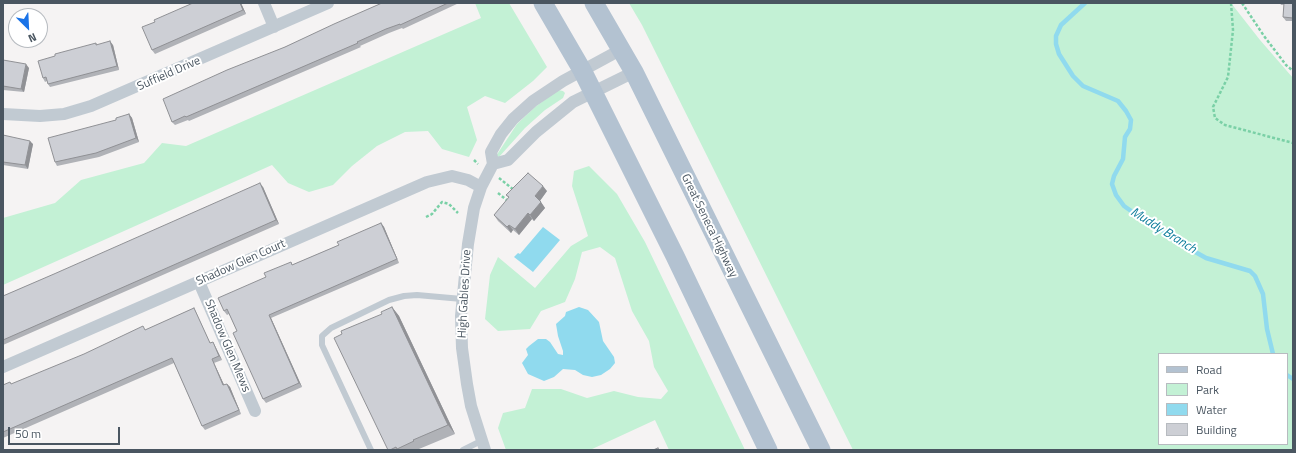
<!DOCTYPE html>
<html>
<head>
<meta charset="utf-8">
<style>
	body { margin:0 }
	#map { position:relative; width:1296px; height:453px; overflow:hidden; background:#f5f3f3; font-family:"Titillium Web",sans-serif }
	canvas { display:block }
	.frame { position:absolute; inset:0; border:4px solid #4a5661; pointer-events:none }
	.legend { position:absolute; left:1158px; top:353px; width:130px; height:92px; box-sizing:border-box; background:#fff; border:1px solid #b7bbc0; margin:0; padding:5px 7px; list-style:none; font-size:12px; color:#4a5661 }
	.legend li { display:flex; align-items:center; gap:8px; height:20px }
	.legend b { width:20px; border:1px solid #b7bbc0 }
	.north { position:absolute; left:8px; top:8px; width:40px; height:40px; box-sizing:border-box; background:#fff; border:1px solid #b7bbc0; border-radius:50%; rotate:156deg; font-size:11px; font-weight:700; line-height:16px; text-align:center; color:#4a5661 }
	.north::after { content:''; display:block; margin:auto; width:14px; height:18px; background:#1a73e8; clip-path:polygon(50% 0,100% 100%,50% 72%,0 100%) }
	.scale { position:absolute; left:8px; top:427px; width:112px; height:18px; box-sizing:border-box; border:2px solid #4a5661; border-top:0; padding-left:5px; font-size:12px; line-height:14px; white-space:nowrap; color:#4a5661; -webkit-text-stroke:3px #fff; paint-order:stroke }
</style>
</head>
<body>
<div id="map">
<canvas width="1296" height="453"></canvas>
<div class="frame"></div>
<ul class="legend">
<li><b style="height:5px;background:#b3c2d1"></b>Road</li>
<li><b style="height:11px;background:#c3f1d5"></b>Park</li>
<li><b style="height:11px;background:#90daee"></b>Water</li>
<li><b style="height:11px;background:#cdcfd5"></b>Building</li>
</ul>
<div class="north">N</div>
<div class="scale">50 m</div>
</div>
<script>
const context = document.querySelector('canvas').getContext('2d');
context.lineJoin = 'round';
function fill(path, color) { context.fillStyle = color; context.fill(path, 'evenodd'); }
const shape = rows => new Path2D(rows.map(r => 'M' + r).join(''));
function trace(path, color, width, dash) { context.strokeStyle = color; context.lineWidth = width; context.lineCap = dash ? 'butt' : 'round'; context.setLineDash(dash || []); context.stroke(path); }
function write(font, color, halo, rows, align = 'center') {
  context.font = font + ' "Titillium Web",sans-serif'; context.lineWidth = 4; context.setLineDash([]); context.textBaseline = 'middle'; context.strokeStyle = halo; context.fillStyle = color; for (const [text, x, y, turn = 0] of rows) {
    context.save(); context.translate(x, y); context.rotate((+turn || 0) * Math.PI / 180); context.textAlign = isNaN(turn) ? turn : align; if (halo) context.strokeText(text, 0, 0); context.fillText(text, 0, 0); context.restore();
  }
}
fill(shape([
	[475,3,509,3,547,67,533,81,505,103,485,96,467,107,477,140,469,157,442,149,428,131,405,132,377,146,352,166,333,185,309,192,288,183,272,165,3,285,3,218,55,203,81,180,144,163,162,143,186,146,481,18],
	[629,3,1231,3,1260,40,1293,78,1293,450,853,450,642,25],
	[1159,354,1287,354,1287,444,1159,444],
	[558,90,563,91,565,93,563,98,545,110,525,128,499,157,496,156,517,124,535,107],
	[589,166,617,194,645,242,745,450,669,450,655,420,590,450,506,450,498,428,503,413,525,408,532,389,561,389,587,398,614,391,638,397,661,399,668,391,654,367,649,341,632,311,615,258,600,247,582,252,575,279,565,302,541,311,530,329,498,331,485,319,490,275,498,257,535,288,571,246,588,236,572,186,574,171]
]), '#c3f1d5');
fill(shape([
	[543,227,560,240,533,272,514,257,518,253,520,254],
	[579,307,588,310,599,322,603,341,614,357,615,363,610,369,601,375,592,377,583,375,575,370,563,369,554,377,544,381,528,374,522,363,528,355,526,349,529,346,538,339,546,339,550,342,558,354,563,355,563,351,558,336,556,324,565,316,566,312]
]), '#90daee');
trace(shape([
	[1085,3,1061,25,1056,36,1056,44,1059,54,1073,76,1083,86,1118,101,1126,111,1131,120,1130,129,1125,137,1123,159,1114,176,1112,184,1116,195,1124,206,1134,213,1148,218,1174,240,1206,258,1250,271,1255,276,1263,294,1267,329,1273,354],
	[1287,375,1293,379]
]), '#90daee', 4.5);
trace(shape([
	[1231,3,1233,30,1228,77,1213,107,1215,118,1225,125,1293,143],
	[1242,3,1264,36,1286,65,1293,71],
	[474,160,478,164],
	[499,178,514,190],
	[498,193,509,202],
	[426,217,432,214,442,202,449,204,458,213]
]), '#7ad0a6', 2.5, [3, 2]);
trace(shape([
	[371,450,322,345,322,336,331,328,389,300,404,296,417,295,462,299],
	[463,450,481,441]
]), '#c1cad2', 6);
trace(shape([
	[264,3,274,27],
	[622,49,563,81,533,101,513,119,501,134,491,152,493,164,508,160,536,132,573,102,634,72],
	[3,114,40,116,64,114,91,106,328,3],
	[199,282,255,411],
	[3,367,427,182,452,176,468,180,481,187],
	[485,450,471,406,467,384,462,348,461,316,468,244,474,208,481,187,493,164]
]), '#c1cad2', 12);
trace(shape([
	[543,3,582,70,675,256,768,450],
	[594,3,634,72,821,450]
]), '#b3c2d1', 19);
fill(shape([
	[193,3,241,3,246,14,155,54,152,50,155,22],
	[382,3,459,3,403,29,402,28,389,33,360,46,361,47,189,121,188,120,175,125,172,122,285,47],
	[1280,3,1293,3,1293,21,1286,21,1283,17,1284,5,1281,5],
	[96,43,97,45,113,45,119,70,50,87,48,84,47,81,45,82,43,78],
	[3,60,29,68,24,92,3,90],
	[129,114,132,118,139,142,99,157,57,166,55,162,116,120],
	[3,135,33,144,28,169,3,165],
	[263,187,279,224,3,345,3,296],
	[547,191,540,201,545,208,534,221,532,219,519,235,513,230,511,233,498,221,494,215,509,198,506,195],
	[381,223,384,227,399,263,271,318,302,387,266,403,263,399,237,331,229,314,227,315,224,311,266,277,291,262,292,265,339,245],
	[392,307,399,316,455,434,419,449,420,450,388,450],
	[194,308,196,312,210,343,213,342,222,360,214,363,224,385,227,384,230,387,241,414,205,430,202,426,174,363,3,438,3,385,12,384,146,330]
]), '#b0b2b7');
fill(shape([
	[240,3,241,3,246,14,243,10],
	[110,41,113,45,119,70,117,66],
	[26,64,29,68,24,92,21,89],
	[129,114,132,118,139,142,136,138],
	[30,141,33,144,28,169,25,165],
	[260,183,263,187,279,224,276,220],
	[543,186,547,191,539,202,535,196],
	[541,202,545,208,534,221,530,215],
	[528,213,532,219,519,235,515,229],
	[381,223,384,227,399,263,397,259],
	[509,225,513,230,511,233,507,227],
	[392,307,399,316,455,434,448,425],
	[269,315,271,318,302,387,299,383],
	[213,342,222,360,219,356],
	[212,359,214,363,226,389,223,385],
	[227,384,230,387,241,414,239,410]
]), '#909195');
const building = shape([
	[193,3,240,3,243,10,152,50,142,27,155,22,154,20,193,3],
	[382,3,448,3,400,25,400,24,386,29,357,42,358,43,186,117,185,116,172,122,163,99,227,70,285,47,334,24,382,3],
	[1284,3,1293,3,1293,18,1283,17,1284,3],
	[110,41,117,66,48,84,46,77,43,78,38,61,55,56,55,54,96,43,96,45,110,41],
	[3,60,26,64,21,89,3,86,3,60],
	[129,114,136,138,96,153,55,162,48,138,116,120,116,118,129,114],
	[3,135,30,141,25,165,3,162,3,135],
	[528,173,543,186,535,196,541,202,530,215,528,213,515,229,509,225,507,227,494,215,509,197,506,195,528,173],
	[260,183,276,220,3,340,3,296,54,274,260,183],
	[381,223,397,259,269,315,299,383,263,399,233,333,237,331,227,309,224,311,218,298,266,277,264,273,291,262,292,265,339,245,337,242,381,223],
	[392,307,448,425,413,440,414,441,397,449,396,447,390,450,388,450,334,338,342,334,341,331,382,314,381,312,392,307],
	[194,308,210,343,213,342,219,356,212,359,223,385,227,384,239,410,202,426,172,358,3,432,3,385,10,382,11,384,84,354,143,326,145,330,194,308],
	[658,448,659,450,653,450,658,448]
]);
fill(building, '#cdcfd5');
trace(building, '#909195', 1);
write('12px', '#4a5661', '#fff', [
	["Suffield Drive",169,74,-24],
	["Great Seneca Highway",709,226,64],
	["Shadow Glen Court",241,263,-24],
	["High Gables Drive",465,294,-87],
	["Shadow Glen Mews",227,346,67]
]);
write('italic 13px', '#0c7c9b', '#fff', [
	["Muddy Branch",1163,231,32]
]);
</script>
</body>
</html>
